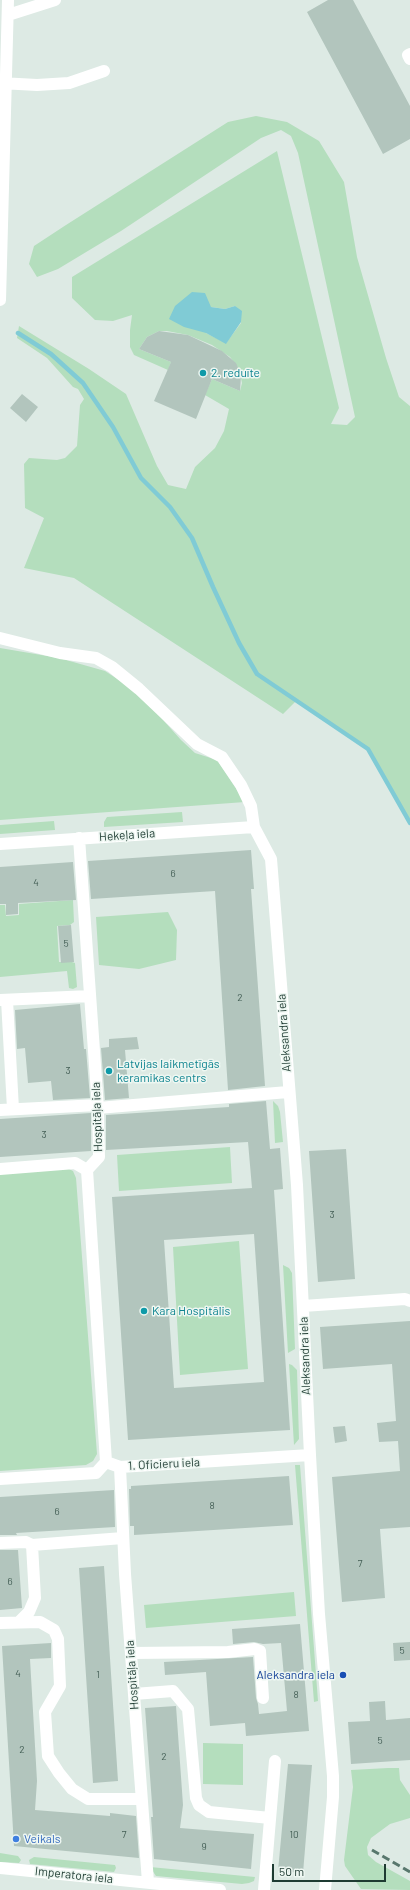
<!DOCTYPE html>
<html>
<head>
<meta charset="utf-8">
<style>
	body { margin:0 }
	#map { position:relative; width:410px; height:1890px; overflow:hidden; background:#ddeae4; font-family:Barlow,sans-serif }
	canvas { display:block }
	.scale { position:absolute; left:272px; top:1864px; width:114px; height:18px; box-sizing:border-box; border:2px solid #1e3b32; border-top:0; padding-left:5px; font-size:12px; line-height:14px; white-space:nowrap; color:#1e3b32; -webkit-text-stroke:3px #eef7f2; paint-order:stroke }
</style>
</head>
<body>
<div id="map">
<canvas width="410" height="1890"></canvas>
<div class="scale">50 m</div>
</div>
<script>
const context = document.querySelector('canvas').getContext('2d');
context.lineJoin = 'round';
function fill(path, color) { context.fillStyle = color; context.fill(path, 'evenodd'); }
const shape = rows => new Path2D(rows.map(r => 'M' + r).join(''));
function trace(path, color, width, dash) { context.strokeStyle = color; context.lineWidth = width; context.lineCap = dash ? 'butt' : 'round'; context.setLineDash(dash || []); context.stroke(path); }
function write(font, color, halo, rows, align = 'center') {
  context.font = font + ' Barlow,sans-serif'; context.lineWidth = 3; context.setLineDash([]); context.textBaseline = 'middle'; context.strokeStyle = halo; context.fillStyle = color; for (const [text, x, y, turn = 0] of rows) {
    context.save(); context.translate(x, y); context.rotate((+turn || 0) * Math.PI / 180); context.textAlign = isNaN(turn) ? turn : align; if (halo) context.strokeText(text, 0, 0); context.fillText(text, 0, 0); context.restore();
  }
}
fill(shape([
	[256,116,287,122,319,141,344,182,357,257,386,358,399,397,410,406,410,823,368,749,296,701,283,714,74,578,24,568,44,518,25,508,24,464,29,458,57,460,65,458,77,446,80,405,84,399,78,389,73,387,47,358,17,338,19,326,89,369,126,394,157,466,168,485,186,489,195,467,215,448,224,431,229,409,205,395,212,379,240,391,242,383,239,369,230,357,212,345,188,335,167,331,159,331,147,337,139,349,171,362,168,370,134,355,130,347,130,330,132,315,113,321,95,320,72,298,72,277,277,151,339,408,331,424,347,425,355,417,298,153,291,136,281,130,261,138,121,231,58,269,37,277,29,264,34,246,66,225,228,122],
	[235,306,241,323,226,343,206,333,211,307,225,309],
	[0,648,59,658,105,671,139,693,181,740,195,753,217,760,245,802,0,820],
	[182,812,183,822,104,827,104,822,107,817],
	[54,821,55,830,0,834,0,825],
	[73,900,74,922,70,925,57,926,59,962,72,962,75,963,77,987,73,989,69,988,67,971,0,977,0,905,5,905,6,916,19,915,19,904],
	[168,912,177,930,176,960,139,969,99,965,96,917],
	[273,1101,278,1106,280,1112,283,1142,275,1143],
	[230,1147,232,1183,119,1191,117,1155],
	[67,1168,73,1171,76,1178,97,1454,93,1461,86,1465,0,1471,0,1174],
	[239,1241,248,1369,180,1375,173,1247],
	[283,1265,289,1268,292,1273,295,1349,288,1353],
	[289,1364,292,1365,297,1370,299,1439,294,1445],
	[295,1465,300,1465,318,1701,314,1702],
	[294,1592,296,1616,146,1628,144,1605],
	[203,1743,243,1744,243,1785,203,1784],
	[388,1768,399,1768,400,1780,410,1795,410,1818,390,1824,371,1838,367,1847,368,1855,376,1862,410,1881,410,1890,361,1889,345,1866,344,1860,353,1787,351,1770],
	[0,1853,18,1856,21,1860,19,1863,0,1862],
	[34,1857,115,1865,116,1868,114,1872,30,1864,29,1860],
	[150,1867,255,1877,254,1881,249,1883,242,1884,156,1876]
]), '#b4debd');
fill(shape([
	[192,292,205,293,211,307,225,309,235,306,242,311,241,322,226,344,206,333,184,327,169,319,175,306]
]), '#80cbd5');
trace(shape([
	[18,333,51,354,83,383,113,427,141,478,170,507,192,538,213,587,239,643,257,674,368,749,410,823]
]), '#80cbd5', 4.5);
fill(shape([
	[328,0,353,0,410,106,410,139,383,154,307,12],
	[159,331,188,335,222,351,236,363,239,370,241,376,240,391,212,379,196,419,154,401,171,362,139,349,147,337],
	[22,394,38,407,26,422,10,408],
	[251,850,254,889,251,889,265,1086,228,1090,215,891,91,899,88,861],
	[73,862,76,900,18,903,18,914,6,915,6,904,0,904,0,867],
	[71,925,74,962,61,963,58,926],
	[80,1004,84,1049,86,1049,90,1098,53,1100,51,1081,28,1083,25,1048,17,1049,15,1010],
	[137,1037,139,1049,125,1050,129,1098,105,1100,101,1048,109,1047,109,1039],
	[266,1101,270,1149,280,1148,283,1189,274,1190,290,1430,128,1440,112,1197,252,1188,248,1142,106,1150,106,1115,229,1107,229,1104],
	[254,1234,264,1382,174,1388,164,1240],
	[91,1113,91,1151,0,1157,0,1119],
	[346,1149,355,1279,318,1282,309,1151],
	[410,1321,410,1527,380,1529,385,1598,342,1602,332,1477,400,1471,398,1441,379,1442,377,1423,396,1421,392,1364,323,1369,320,1327],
	[345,1426,347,1441,335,1443,333,1427],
	[289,1476,293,1525,134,1535,134,1526,130,1526,129,1489,131,1489,131,1486],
	[114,1490,115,1527,16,1533,17,1535,0,1535,0,1497],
	[0,1550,18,1550,22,1608,0,1610],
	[104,1566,118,1781,93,1783,79,1568],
	[300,1624,309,1731,246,1736,245,1723,210,1726,206,1672,165,1675,164,1662,253,1657,256,1698,258,1704,259,1714,287,1711,281,1643,263,1644,254,1642,233,1644,232,1629],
	[410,1642,410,1660,394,1661,393,1643],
	[51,1643,51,1658,30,1659,37,1781,35,1810,110,1816,110,1813,136,1816,139,1858,14,1846,2,1646],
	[385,1701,386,1720,410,1718,410,1760,351,1764,348,1722,370,1721,369,1702],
	[176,1706,183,1805,180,1828,254,1834,251,1869,154,1859,151,1817,153,1817,145,1708],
	[288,1764,312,1765,303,1873,278,1871]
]), '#b2c5bd');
trace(shape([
	[8,15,55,0],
	[410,54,408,55,410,59],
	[0,83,37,85,69,83,104,71],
	[0,300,8,0],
	[0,638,60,653,96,658,112,667,139,689,197,744,222,757,241,785,251,806,254,827,271,859,297,1185,310,1455,319,1614,333,1776,333,1797,325,1890],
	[79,838,98,1108,99,1157,87,1170,106,1462],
	[0,844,254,827],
	[0,1000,90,996],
	[7,1000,13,1109],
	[98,1108,288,1092],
	[0,1110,98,1105],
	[0,1169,75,1163,87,1170],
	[303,1306,405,1299,410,1301],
	[120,1467,125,1574,148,1882],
	[0,1479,96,1473,106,1462,120,1467,310,1455],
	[0,1543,26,1542,32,1545],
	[19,1622,29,1612,35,1598,32,1545,123,1538],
	[0,1623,40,1622,54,1630,58,1639,60,1686,45,1712,48,1756,59,1773,72,1789,88,1799,141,1799],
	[131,1653,228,1652,255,1649,260,1651,263,1698],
	[134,1694,173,1691,188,1709,196,1798,199,1805,209,1812,270,1818],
	[0,1868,220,1890],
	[264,1890,275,1761]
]), '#fff', 12);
trace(shape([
	[372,1850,410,1872]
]), '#58776d', 3, [8, 4]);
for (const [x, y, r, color] of [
	[203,373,4,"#0f9aa8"],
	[109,1071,4,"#0f9aa8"],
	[144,1311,4,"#0f9aa8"],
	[343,1675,4,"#1a4fb4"],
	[16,1839,4,"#3f7fe0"]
]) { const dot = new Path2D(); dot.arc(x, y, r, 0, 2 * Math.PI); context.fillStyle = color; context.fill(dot); trace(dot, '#eef7f2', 1.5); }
write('10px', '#435e55', null, [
	["6",173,874],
	["4",36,883],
	["5",66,944],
	["2",240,998],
	["3",68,1071],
	["3",44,1135],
	["3",332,1215],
	["8",212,1506],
	["6",57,1512],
	["7",360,1564],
	["6",10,1582],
	["5",402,1651],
	["4",18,1674],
	["1",98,1675],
	["8",296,1695],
	["5",380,1741],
	["2",22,1750],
	["2",164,1757],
	["7",124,1835],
	["10",294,1835],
	["9",204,1847]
]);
write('12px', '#0d838f', '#eef7f2', [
	["2. reduīte",211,373],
	["Latvijas laikmetīgās",117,1064],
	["keramikas centrs",117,1078],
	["Kara Hospitālis",152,1311]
], 'left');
write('12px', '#1e3b32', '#eef7f2', [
	["Hekeļa iela",127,835,-4],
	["Aleksandra iela",284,1033,-94],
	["Hospitāļa iela",97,1117,-92],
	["Aleksandra iela",305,1356,-92],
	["1. Oficieru iela",164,1464,-3],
	["Hospitāļa iela",132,1675,-94],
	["Imperatora iela",74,1875,6]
]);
write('12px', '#164399', '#eef7f2', [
	["Aleksandra iela",335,1675]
], 'right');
write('12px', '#366cbe', '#eef7f2', [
	["Veikals",24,1839]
], 'left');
</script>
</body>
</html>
